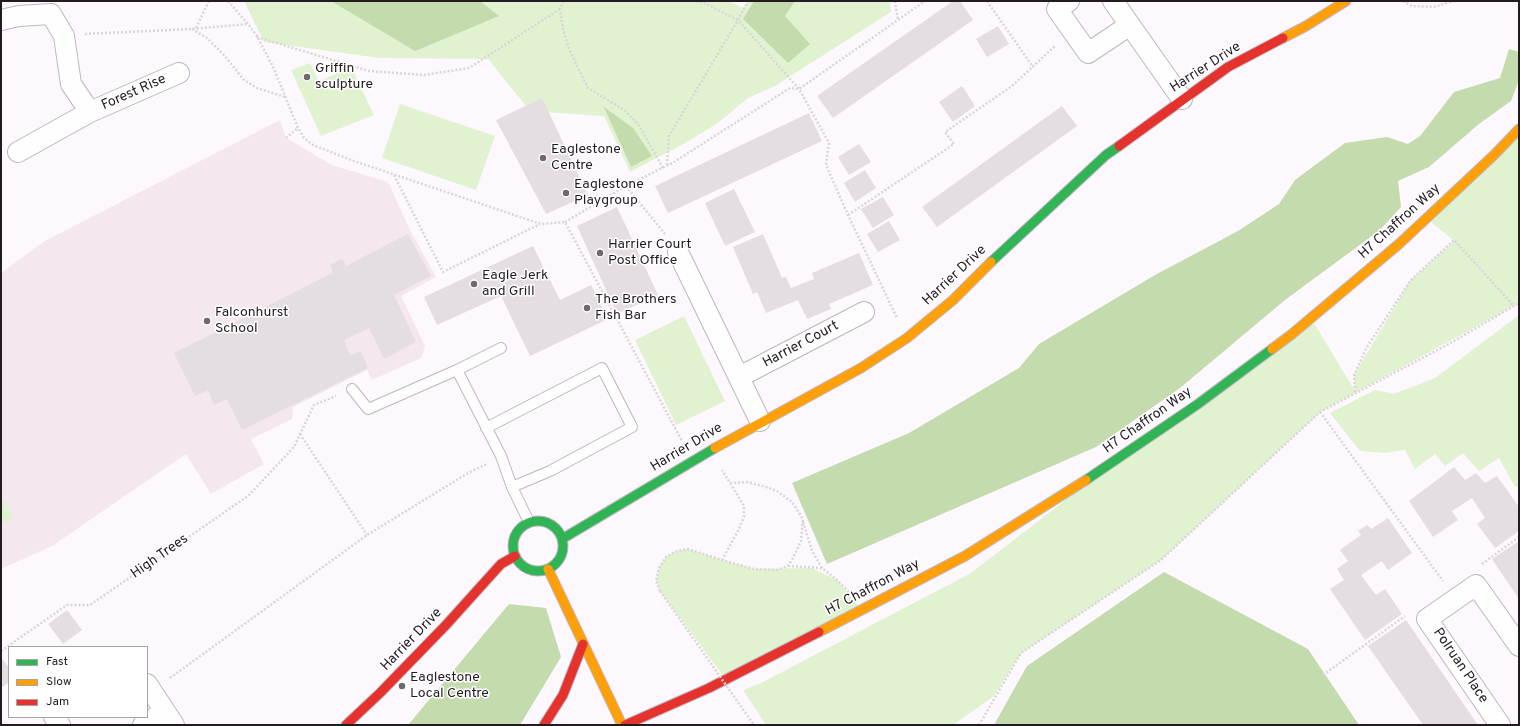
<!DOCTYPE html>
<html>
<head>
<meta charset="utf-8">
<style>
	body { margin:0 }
	#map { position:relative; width:1520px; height:726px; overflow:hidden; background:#fdf8fd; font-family:Overpass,sans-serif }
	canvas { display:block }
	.frame { position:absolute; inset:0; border:2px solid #221b22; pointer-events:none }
	.legend { position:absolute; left:8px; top:646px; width:140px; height:72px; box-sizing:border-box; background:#fff; border:1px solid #a7a4a7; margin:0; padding:5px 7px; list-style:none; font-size:12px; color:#221b22 }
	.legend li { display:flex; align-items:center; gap:8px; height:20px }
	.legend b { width:20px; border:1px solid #a7a4a7 }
</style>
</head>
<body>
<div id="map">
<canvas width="1520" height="726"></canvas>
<div class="frame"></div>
<ul class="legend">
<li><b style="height:5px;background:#30b455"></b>Fast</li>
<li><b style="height:5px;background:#ff9f0a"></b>Slow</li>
<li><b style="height:5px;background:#e5322d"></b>Jam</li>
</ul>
</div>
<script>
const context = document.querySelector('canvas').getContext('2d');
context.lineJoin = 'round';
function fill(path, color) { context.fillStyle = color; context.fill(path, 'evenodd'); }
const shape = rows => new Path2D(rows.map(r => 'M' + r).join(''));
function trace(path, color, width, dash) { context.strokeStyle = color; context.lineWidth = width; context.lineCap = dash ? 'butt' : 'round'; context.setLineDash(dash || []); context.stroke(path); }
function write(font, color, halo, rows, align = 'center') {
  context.font = font + ' Overpass,sans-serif'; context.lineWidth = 3; context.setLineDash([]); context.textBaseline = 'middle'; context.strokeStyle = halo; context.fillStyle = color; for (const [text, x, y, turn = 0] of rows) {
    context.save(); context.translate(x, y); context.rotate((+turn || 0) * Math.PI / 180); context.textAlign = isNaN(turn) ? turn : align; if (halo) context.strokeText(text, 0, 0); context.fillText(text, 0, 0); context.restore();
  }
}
fill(shape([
	[280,120,286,138,332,165,388,182,410,230,436,277,401,296,425,346,421,358,372,380,367,370,293,407,292,419,251,439,264,464,211,494,186,454,52,546,1,569,1,273,43,242]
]), '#f4e7ee');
fill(shape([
	[244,1,728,1,743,8,748,1,890,1,891,12,775,86,748,98,718,123,685,143,630,172,604,116,530,111,488,59,379,58,264,42],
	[310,63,319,81,338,73,342,67,352,69,374,115,321,136,291,70],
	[400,104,495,136,476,190,382,158],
	[1519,130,1519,303,1320,412,1161,560,1021,653,994,696,953,725,766,725,743,690,761,683,971,573,1129,451,1311,318,1355,391,1354,375,1410,281,1454,241,1426,218],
	[1519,315,1519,486,1515,487,1499,458,1479,471,1463,453,1445,466,1435,454,1415,469,1405,450,1385,453,1360,451,1330,413,1375,390,1394,394,1435,378],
	[684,316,725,401,676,425,635,340],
	[3,498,13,518,1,524,1,499],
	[688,549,721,560,754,569,811,568,836,579,862,610,724,677,660,591,656,581,659,568,666,557,677,551]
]), '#e0f2d0');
fill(shape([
	[331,1,480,1,499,16,415,51],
	[754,1,795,1,785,16,810,44,788,63,743,19],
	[1509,49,1519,52,1519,80,1511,101,1479,124,1429,167,1398,181,1401,207,1380,230,1285,300,1180,388,1096,447,827,564,792,483,909,433,1019,368,1039,344,1155,275,1238,231,1279,204,1295,180,1345,143,1387,137,1408,144,1420,136,1454,92,1500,78],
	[604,107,633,128,652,156,631,167],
	[1164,572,1308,649,1359,725,994,725,1027,666],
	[509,604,546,608,561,657,520,725,408,725]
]), '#c4dbad');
fill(shape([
	[953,1,960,1,973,20,833,118,817,96],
	[998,26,1009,44,987,57,976,39],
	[962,86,975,106,953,122,939,102],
	[542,98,588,195,546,214,496,120],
	[1062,106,1077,126,937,227,922,207],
	[809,113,822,141,668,213,655,186],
	[859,144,871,162,849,175,838,157],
	[865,170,876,188,855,202,844,183],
	[734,189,755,232,725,246,705,203],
	[883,197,894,215,873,228,861,209],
	[617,207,658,295,617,314,577,226],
	[889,221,900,240,878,252,867,234],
	[408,234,431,276,394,295,416,342,384,359,369,328,344,340,350,356,361,351,368,368,242,430,227,399,214,405,208,390,195,396,174,353,333,273,330,265,342,259,346,266],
	[763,234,782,278,786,277,791,288,814,279,812,273,859,253,873,285,829,304,831,309,807,319,798,300,766,313,757,292,753,294,733,247],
	[533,246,560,300,591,285,608,319,530,356,501,296,437,325,424,297],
	[1454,467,1465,480,1476,473,1485,483,1497,476,1519,507,1519,531,1495,548,1477,524,1485,518,1472,498,1452,511,1458,520,1433,537,1409,501],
	[1388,518,1412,553,1388,570,1382,561,1361,575,1376,595,1385,589,1402,614,1365,640,1330,589,1344,580,1337,569,1348,561,1340,550,1361,535,1358,531,1367,525,1371,529],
	[1519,541,1519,599,1492,559],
	[67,610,82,630,63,644,48,624],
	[1406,620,1478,725,1423,725,1368,646],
	[1,657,9,668,9,682,1,688]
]), '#e4dde2');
const lane = shape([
	[457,370,501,456,512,487,529,522],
	[352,389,368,409,457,370,501,348],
	[486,428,602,368,632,427,550,471,512,487]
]);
const street = shape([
	[1069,1,1057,9,1088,53,1130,25],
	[1113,1,1182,99],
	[1,20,19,16,51,14,64,36,71,84,90,112],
	[18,152,90,112,179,73],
	[678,252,760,421],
	[739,377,864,312],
	[147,684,174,725],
	[54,717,60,725],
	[143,725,164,712],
	[1500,725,1427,619,1476,585,1519,646]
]);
const fast = shape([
	[991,262,1106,155,1119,146],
	[1086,480,1198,404,1272,349],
	'513 546a25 25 0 1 1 50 0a25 25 0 1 1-50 0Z',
	[562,539,715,448]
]);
const slow = shape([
	[1283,38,1306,26,1346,1],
	[1272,349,1292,334,1399,244,1494,155,1519,129],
	[715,448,861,368,907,338,953,300,991,262],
	[548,569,622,725],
	[819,632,965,556,1086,480]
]);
const jam = shape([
	[1119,146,1228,67,1283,38],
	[346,725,380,693,446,625,501,564,515,556],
	[544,725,563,695,583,644],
	[625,725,709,688,819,632]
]);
trace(lane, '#bdb7bd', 12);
trace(street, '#bdb7bd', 22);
trace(fast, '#bdb7bd', 11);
trace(slow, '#bdb7bd', 11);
trace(jam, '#bdb7bd', 11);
trace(shape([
	[228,1,248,24,257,36,274,69,298,128,304,138,313,145,351,160,541,224,565,222,682,441],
	[564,1,560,9,563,29,569,49,588,88,624,110,638,124,663,168],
	[696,1,704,3,738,20,799,89,829,143,826,165,848,215,897,318],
	[895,1,898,20],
	[987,1,1033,67],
	[1403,1,1412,6,1434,7,1453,1],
	[196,28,209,1],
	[192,29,207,38,224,55,244,80,257,88,285,97],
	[85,34,191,29,248,24],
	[257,37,369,71,424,75,469,68,560,9],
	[286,138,298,128],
	[667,165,669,136,738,20,748,1],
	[394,175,443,272,540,224],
	[626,186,665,234],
	[848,215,954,144,945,132,1012,86,1056,45],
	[565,222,626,186,674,162,790,88,799,89,925,1],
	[1355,392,1354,375,1367,347,1410,281,1454,240,1514,306],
	[1320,412,1443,581],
	[300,434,367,535],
	[803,522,812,551,822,568],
	[722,560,739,529,744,517,744,506,730,483],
	[1482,564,1519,537],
	[788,566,822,568,836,579,849,592],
	[660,591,656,581,659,568,666,557,677,551,688,549,722,560,754,569,777,570,788,566,793,558,801,541,803,519,792,502,777,491,766,487,747,482,730,483,722,470],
	[1,651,67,605,90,605,248,496,294,447,314,405,336,396],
	[1323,675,1405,616],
	[170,678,367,535,468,473,487,464],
	[979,725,1021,653,1161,560,1320,412,1447,345,1519,303]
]), '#d8d6d8', 2.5, [2, 2]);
trace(lane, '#fffeff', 10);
trace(street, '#fffeff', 20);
trace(fast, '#30b455', 9);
trace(slow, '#ff9f0a', 9);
trace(jam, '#e5322d', 9);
trace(shape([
	[660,591,754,725]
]), '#d8d6d8', 2.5, [2, 2]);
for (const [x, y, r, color] of [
	[307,77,4,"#6f686f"],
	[543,158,4,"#6f686f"],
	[566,193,4,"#6f686f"],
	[600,253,4,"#6f686f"],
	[474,284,4,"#6f686f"],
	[587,308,4,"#6f686f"],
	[207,321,4,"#6f686f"],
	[402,686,4,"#6f686f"]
]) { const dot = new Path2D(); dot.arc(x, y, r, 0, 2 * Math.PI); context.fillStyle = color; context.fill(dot); trace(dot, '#fff', 1.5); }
write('14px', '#221b22', '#fff', [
	["Harrier Drive",1206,68,-33],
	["Forest Rise",134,93,-24],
	["H7 Chaffron Way",1400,222,-42],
	["Harrier Drive",955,276,-43],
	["Harrier Court",801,345,-28],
	["H7 Chaffron Way",1148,421,-35],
	["Harrier Drive",687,448,-31],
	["High Trees",160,557,-35],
	["H7 Chaffron Way",873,588,-28],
	["Harrier Drive",412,640,-46],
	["Polruan Place",1460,666,56]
]);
write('14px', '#221b22', '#fff', [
	["Griffin",315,69],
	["sculpture",315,85],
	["Eaglestone",551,150],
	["Centre",551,166],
	["Eaglestone",574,185],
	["Playgroup",574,201],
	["Harrier Court",608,245],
	["Post Office",608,261],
	["Eagle Jerk",482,276],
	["and Grill",482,292],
	["The Brothers",595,300],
	["Fish Bar",595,316],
	["Falconhurst",215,313],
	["School",215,329],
	["Eaglestone",410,678],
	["Local Centre",410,694]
], 'left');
</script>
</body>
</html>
